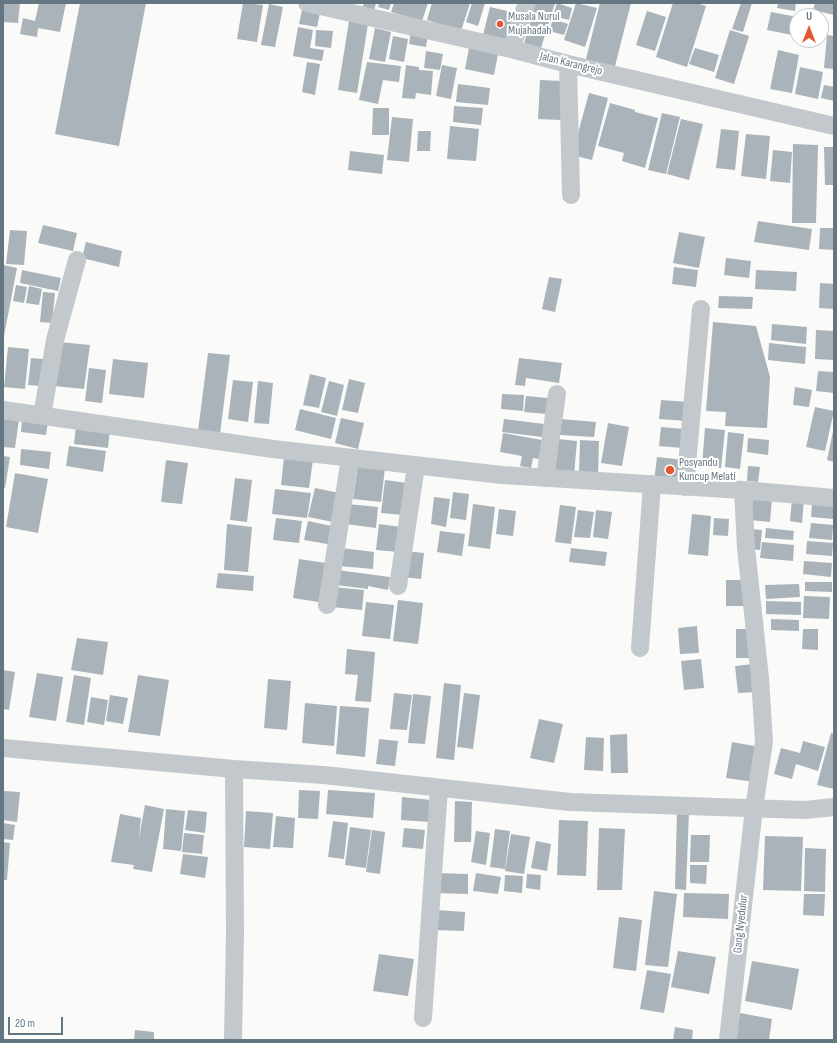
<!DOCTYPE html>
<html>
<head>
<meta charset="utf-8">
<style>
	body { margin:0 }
	#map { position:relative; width:837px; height:1043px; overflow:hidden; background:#fafaf8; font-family:"Sofia Sans Condensed",sans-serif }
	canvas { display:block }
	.frame { position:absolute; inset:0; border:4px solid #657683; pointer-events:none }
	.north { position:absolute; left:789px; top:8px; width:40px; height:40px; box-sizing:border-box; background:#fff; border:1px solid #c1c8cd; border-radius:50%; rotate:0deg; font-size:11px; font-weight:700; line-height:16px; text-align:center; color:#657683 }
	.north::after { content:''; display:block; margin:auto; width:14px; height:18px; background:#e4572e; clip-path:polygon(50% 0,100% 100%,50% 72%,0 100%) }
	.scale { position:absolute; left:8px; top:1017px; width:55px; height:18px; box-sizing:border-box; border:2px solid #657683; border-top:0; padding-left:5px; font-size:12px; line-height:14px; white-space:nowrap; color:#657683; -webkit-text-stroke:3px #fff; paint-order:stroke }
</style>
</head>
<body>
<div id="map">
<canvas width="837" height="1043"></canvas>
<div class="frame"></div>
<div class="north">U</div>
<div class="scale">20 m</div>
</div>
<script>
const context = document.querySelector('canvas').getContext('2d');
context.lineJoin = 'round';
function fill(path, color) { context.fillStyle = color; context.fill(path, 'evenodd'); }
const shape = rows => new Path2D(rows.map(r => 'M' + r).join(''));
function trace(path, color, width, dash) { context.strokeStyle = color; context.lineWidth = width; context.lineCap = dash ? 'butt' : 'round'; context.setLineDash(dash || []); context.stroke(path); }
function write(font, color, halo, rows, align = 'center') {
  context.font = font + ' "Sofia Sans Condensed",sans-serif'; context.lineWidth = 4; context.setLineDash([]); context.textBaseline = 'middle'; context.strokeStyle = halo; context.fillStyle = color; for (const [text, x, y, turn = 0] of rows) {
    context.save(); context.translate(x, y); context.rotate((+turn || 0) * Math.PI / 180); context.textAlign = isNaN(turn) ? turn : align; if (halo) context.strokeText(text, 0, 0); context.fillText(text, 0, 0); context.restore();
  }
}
fill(shape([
	[3,3,20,3,18,23,3,22],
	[39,3,66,3,60,32,38,28,37,37,20,34,23,18,35,21],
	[80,3,146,3,119,146,55,134],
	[243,3,263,5,257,42,237,39],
	[364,3,376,3,374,11,362,9],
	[379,3,391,3,389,10,378,7],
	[394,3,428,3,422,21,391,12],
	[432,3,470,3,461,31,427,20],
	[472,3,485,3,478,26,466,22],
	[534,3,555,3,550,19,531,13],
	[557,3,572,8,569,20,553,16],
	[576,3,597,8,585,47,564,40],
	[600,3,631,3,614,70,585,63],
	[673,3,696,3,706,6,687,67,656,57],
	[741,3,752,3,743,32,732,29],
	[778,3,796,3,795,11,777,8],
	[815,3,834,3,834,15,813,10],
	[269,4,283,7,275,47,261,45],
	[490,7,516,13,510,41,483,35],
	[302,10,320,13,317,27,299,24],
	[647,11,666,17,655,51,636,45],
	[771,12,797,17,797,36,767,30],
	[532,17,549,22,541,48,524,43],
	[553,19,568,24,564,35,549,31],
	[349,21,368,24,357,93,338,90],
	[298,27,313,30,310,48,324,50,322,61,293,56],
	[375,28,391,32,385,62,369,59],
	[316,30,333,31,331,48,315,46],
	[730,30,749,36,734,84,715,78],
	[411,31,428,34,426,47,409,44],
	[827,35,834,36,834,69,824,68],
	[393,36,408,39,404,62,389,59],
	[469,48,498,54,494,75,465,69],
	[695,48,719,55,714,72,689,64],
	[778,50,799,55,792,93,770,89],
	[426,51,443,54,440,70,424,68],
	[307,62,320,64,315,95,302,92],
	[367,62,401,66,399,82,383,80,378,104,359,100],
	[406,65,419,67,419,70,433,71,431,95,416,93,415,99,402,98],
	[442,65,457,68,451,99,436,96],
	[800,67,823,72,818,99,795,94],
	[540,80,562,81,561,120,538,119],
	[458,84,490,88,488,105,456,102],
	[824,85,834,87,834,101,821,98],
	[589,93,608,98,592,160,572,155],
	[610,103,635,110,635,112,658,118,645,168,622,161,624,153,598,146],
	[454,106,483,108,481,125,453,122],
	[373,108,389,108,389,135,372,135],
	[662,113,680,117,666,174,648,170],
	[392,117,413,119,409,162,387,160],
	[681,119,703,124,689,180,667,174],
	[450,126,479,129,476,161,447,159],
	[721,129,739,131,735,170,716,168],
	[418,131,431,131,430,151,417,151],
	[746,134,770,136,766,179,741,176],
	[793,144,818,145,816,223,792,223],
	[824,147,834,147,834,185,825,185],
	[773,150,792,152,790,183,770,181],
	[350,151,384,155,382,174,348,170],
	[758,221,812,229,809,250,754,242],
	[43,225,77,233,73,251,38,243],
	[820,228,834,228,834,250,819,249],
	[10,230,27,231,24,265,6,264],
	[679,232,705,237,699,268,673,263],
	[86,242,122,251,119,267,82,258],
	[726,258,751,261,749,278,724,275],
	[3,265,17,268,4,336,3,336],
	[674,267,698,270,696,287,672,284],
	[22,270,61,278,58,291,20,283],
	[756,270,797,272,796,291,755,289],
	[549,277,562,279,555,312,542,309],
	[820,283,834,284,834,309,819,308],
	[16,285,27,287,24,303,13,301],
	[29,286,42,289,39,305,26,303],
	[43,292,55,293,52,323,40,322],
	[719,296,753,297,752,309,718,308],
	[713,322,756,326,770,377,767,428,725,426,726,412,706,411],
	[772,324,807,327,806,344,771,340],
	[816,330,834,331,834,360,815,359],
	[59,342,90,345,84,389,54,386],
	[769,343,806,347,805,364,768,360],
	[8,347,29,349,25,389,4,387],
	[208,353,230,355,220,434,198,431],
	[31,358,43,359,41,386,28,385],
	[519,358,562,363,559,383,526,378,525,386,515,385],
	[113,359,148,363,144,398,109,394],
	[89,368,106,370,102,403,85,401],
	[818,371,834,372,834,393,816,391],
	[310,374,326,378,319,408,303,405],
	[349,379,365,383,358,413,342,410],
	[233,380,253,382,248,422,228,419],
	[258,381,273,383,269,424,254,423],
	[329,381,344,385,337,416,321,412],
	[795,387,812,390,809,407,793,405],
	[502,394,524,395,523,411,501,409],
	[526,396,548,398,547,414,524,412],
	[661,400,688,402,687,421,659,419],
	[815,407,834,411,825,451,806,447],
	[300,409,336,418,331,439,295,430],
	[3,418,19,419,15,448,3,447],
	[341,418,364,423,358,449,335,443],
	[22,419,48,422,46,435,21,432],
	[504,419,544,424,542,437,502,432],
	[561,419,596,422,594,437,560,435],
	[608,423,629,427,622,466,601,463],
	[76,426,110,430,108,448,74,444],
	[661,427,684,429,682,448,659,446],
	[705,428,725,430,721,468,702,466],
	[833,431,834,431,834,462,827,460],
	[728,432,744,434,740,469,725,467],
	[503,433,542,440,539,459,533,458,531,468,520,466,522,456,500,452],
	[748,438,769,440,768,455,747,452],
	[558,439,577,441,574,475,555,473],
	[580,440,599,441,598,475,579,474],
	[69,446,106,451,103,472,66,466],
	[21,449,51,452,49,469,20,465],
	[3,456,10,457,5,488,3,487],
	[284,457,313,460,309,488,281,485],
	[657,457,685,460,683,484,654,481],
	[166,460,188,463,182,504,161,502],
	[358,465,385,468,381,502,353,499],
	[748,466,760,467,758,482,747,481],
	[15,473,48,479,38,533,6,527],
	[235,478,252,480,247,522,230,520],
	[385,480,407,483,403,515,381,513],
	[315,488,339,493,333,522,308,517],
	[275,489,311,493,307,518,272,514],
	[453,492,469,494,466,520,450,518],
	[434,497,450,499,446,527,431,524],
	[753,497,772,498,770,522,750,520],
	[792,498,804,499,802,523,790,521],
	[812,503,834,505,834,519,811,517],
	[348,504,378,507,376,528,346,524],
	[473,504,495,507,490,549,468,546],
	[560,505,576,507,571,544,555,542],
	[499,509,516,511,513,536,496,534],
	[578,510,594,512,590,538,574,537],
	[596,510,612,512,608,539,593,537],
	[692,514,711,516,708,556,688,554],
	[276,518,302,521,299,543,273,540],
	[714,518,729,519,728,536,713,535],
	[308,521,336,527,333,545,304,540],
	[811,523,833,525,832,540,809,538],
	[227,524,252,527,248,572,224,570],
	[379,524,401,527,398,552,376,550],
	[766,528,794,531,793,540,765,538],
	[751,529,762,530,760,550,749,549],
	[440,531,465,534,462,556,437,552],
	[807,541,833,543,832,556,806,554],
	[762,542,794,545,793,561,760,558],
	[341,548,374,552,373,569,339,566],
	[571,548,607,552,605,566,569,562],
	[405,551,424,553,421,579,402,577],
	[299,559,332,564,325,603,293,598],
	[804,561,832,563,831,577,803,574],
	[337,570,390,577,388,590,368,586,368,589,336,585],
	[218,573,254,576,253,591,216,588],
	[726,580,748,580,748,606,726,606],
	[805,582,832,582,832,592,805,591],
	[799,584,800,597,766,599,765,585],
	[333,587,364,590,362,610,331,607],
	[804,596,830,597,829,619,803,618],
	[398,600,423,603,418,644,393,641],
	[766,601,801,602,801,615,766,614],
	[366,602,394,605,390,639,362,636],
	[771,619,799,620,799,631,771,630],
	[697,626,699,653,680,654,678,628],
	[736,629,753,629,753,658,736,658],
	[803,629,818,629,818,650,802,649],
	[77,638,108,642,103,675,71,670],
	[347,649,375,652,371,702,355,701,358,675,345,674],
	[701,659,704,688,684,690,681,661],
	[753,664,756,692,738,693,735,666],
	[3,670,15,672,9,710,3,709],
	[37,673,63,677,56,721,29,717],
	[74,675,91,678,84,725,66,722],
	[138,675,169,680,160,736,128,732],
	[268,679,291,681,287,730,264,728],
	[444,683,461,685,454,760,436,758],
	[394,693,412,695,407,730,390,729],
	[464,693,480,695,473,749,457,747],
	[413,694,431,696,425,744,408,743],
	[110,695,128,698,123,724,106,721],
	[91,697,108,700,104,725,87,722],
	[305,703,337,706,334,746,302,743],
	[340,706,369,708,365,757,336,754],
	[539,719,563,724,554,763,530,758],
	[831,733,834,734,834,789,817,785],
	[627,734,628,773,611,773,610,735],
	[586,737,604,738,603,771,584,770],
	[379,739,398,741,395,766,376,764],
	[803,741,825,747,818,771,796,764,792,779,774,774,781,748,800,753],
	[732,742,760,747,754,782,726,778],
	[299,790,320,791,318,819,298,818],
	[328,790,375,793,373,818,326,814],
	[3,791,20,792,17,822,3,820],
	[402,797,431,800,430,822,401,820],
	[455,801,472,802,471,842,454,842],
	[145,805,164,809,152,872,133,869,134,865,111,862,120,814,141,818,139,838],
	[166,809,185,811,181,851,163,849],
	[188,810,207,812,205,833,185,830],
	[246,811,273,813,270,849,244,847],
	[677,811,689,811,686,890,675,889],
	[276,816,295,818,293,848,273,847],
	[559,820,588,821,586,876,557,875],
	[333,821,348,823,344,859,328,857],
	[3,823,15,825,13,840,3,839],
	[350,827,371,830,366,868,345,865],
	[404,828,425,830,423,849,402,847],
	[599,828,625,829,622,890,597,890],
	[495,829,510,831,505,869,490,867],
	[372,830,385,832,380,874,366,872],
	[476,831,490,833,486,865,471,862],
	[184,833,204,835,202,854,182,852],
	[511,834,530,837,524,874,505,871],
	[691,835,710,835,709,862,690,862],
	[765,836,803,837,801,891,763,890],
	[536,841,551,844,547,871,531,868],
	[3,842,10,843,7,880,3,880],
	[805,848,826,849,825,892,804,891],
	[183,854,208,857,205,878,180,874],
	[690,865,707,865,706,884,690,883],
	[435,873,468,874,468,894,435,893],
	[476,873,501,877,498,894,473,891],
	[527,874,541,875,540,890,526,888],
	[505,875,523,876,522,893,504,891],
	[654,891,677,894,668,967,645,965],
	[684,893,729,894,728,919,683,917],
	[804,894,825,894,824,916,803,915],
	[436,910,465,912,464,931,435,930],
	[619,917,642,920,636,971,613,968],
	[678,951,716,957,709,994,671,987],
	[379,954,414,959,408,996,373,991],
	[752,961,799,969,792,1010,745,1001],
	[647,970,671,974,664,1013,640,1009],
	[740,1013,772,1019,769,1040,735,1040],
	[675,1027,693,1030,692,1040,673,1040],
	[135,1030,154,1032,154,1040,134,1040]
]), '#aab3b9');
trace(shape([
	[307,3,511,49,568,64,834,126],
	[511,49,527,3],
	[568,64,571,195],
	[3,410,273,449,502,475,743,490,834,498],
	[42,416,55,340,77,260],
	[545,478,557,394],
	[685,487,701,309],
	[398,586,416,466],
	[327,605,350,458],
	[640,648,652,484],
	[3,748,234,769,324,775,570,802,805,810,834,807],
	[423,1018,439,788],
	[233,1040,235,933,234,769],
	[728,1040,754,808,764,742,760,678,746,548,743,490]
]), '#c3c8cc', 18);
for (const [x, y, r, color] of [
	[500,24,4,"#e4572e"],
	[670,470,5,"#e4572e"]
]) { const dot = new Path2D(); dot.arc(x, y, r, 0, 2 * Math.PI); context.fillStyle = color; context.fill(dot); trace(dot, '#fff', 1.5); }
write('12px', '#657683', '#fff', [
	["Musala Nurul",508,17],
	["Mujahadah",508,31],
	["Posyandu",679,463],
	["Kuncup Melati",679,477]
], 'left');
write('12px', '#657683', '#fff', [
	["Jalan Karangrejo",571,64,14],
	["Gang Nyedulur",741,924,-84]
]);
</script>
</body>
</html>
